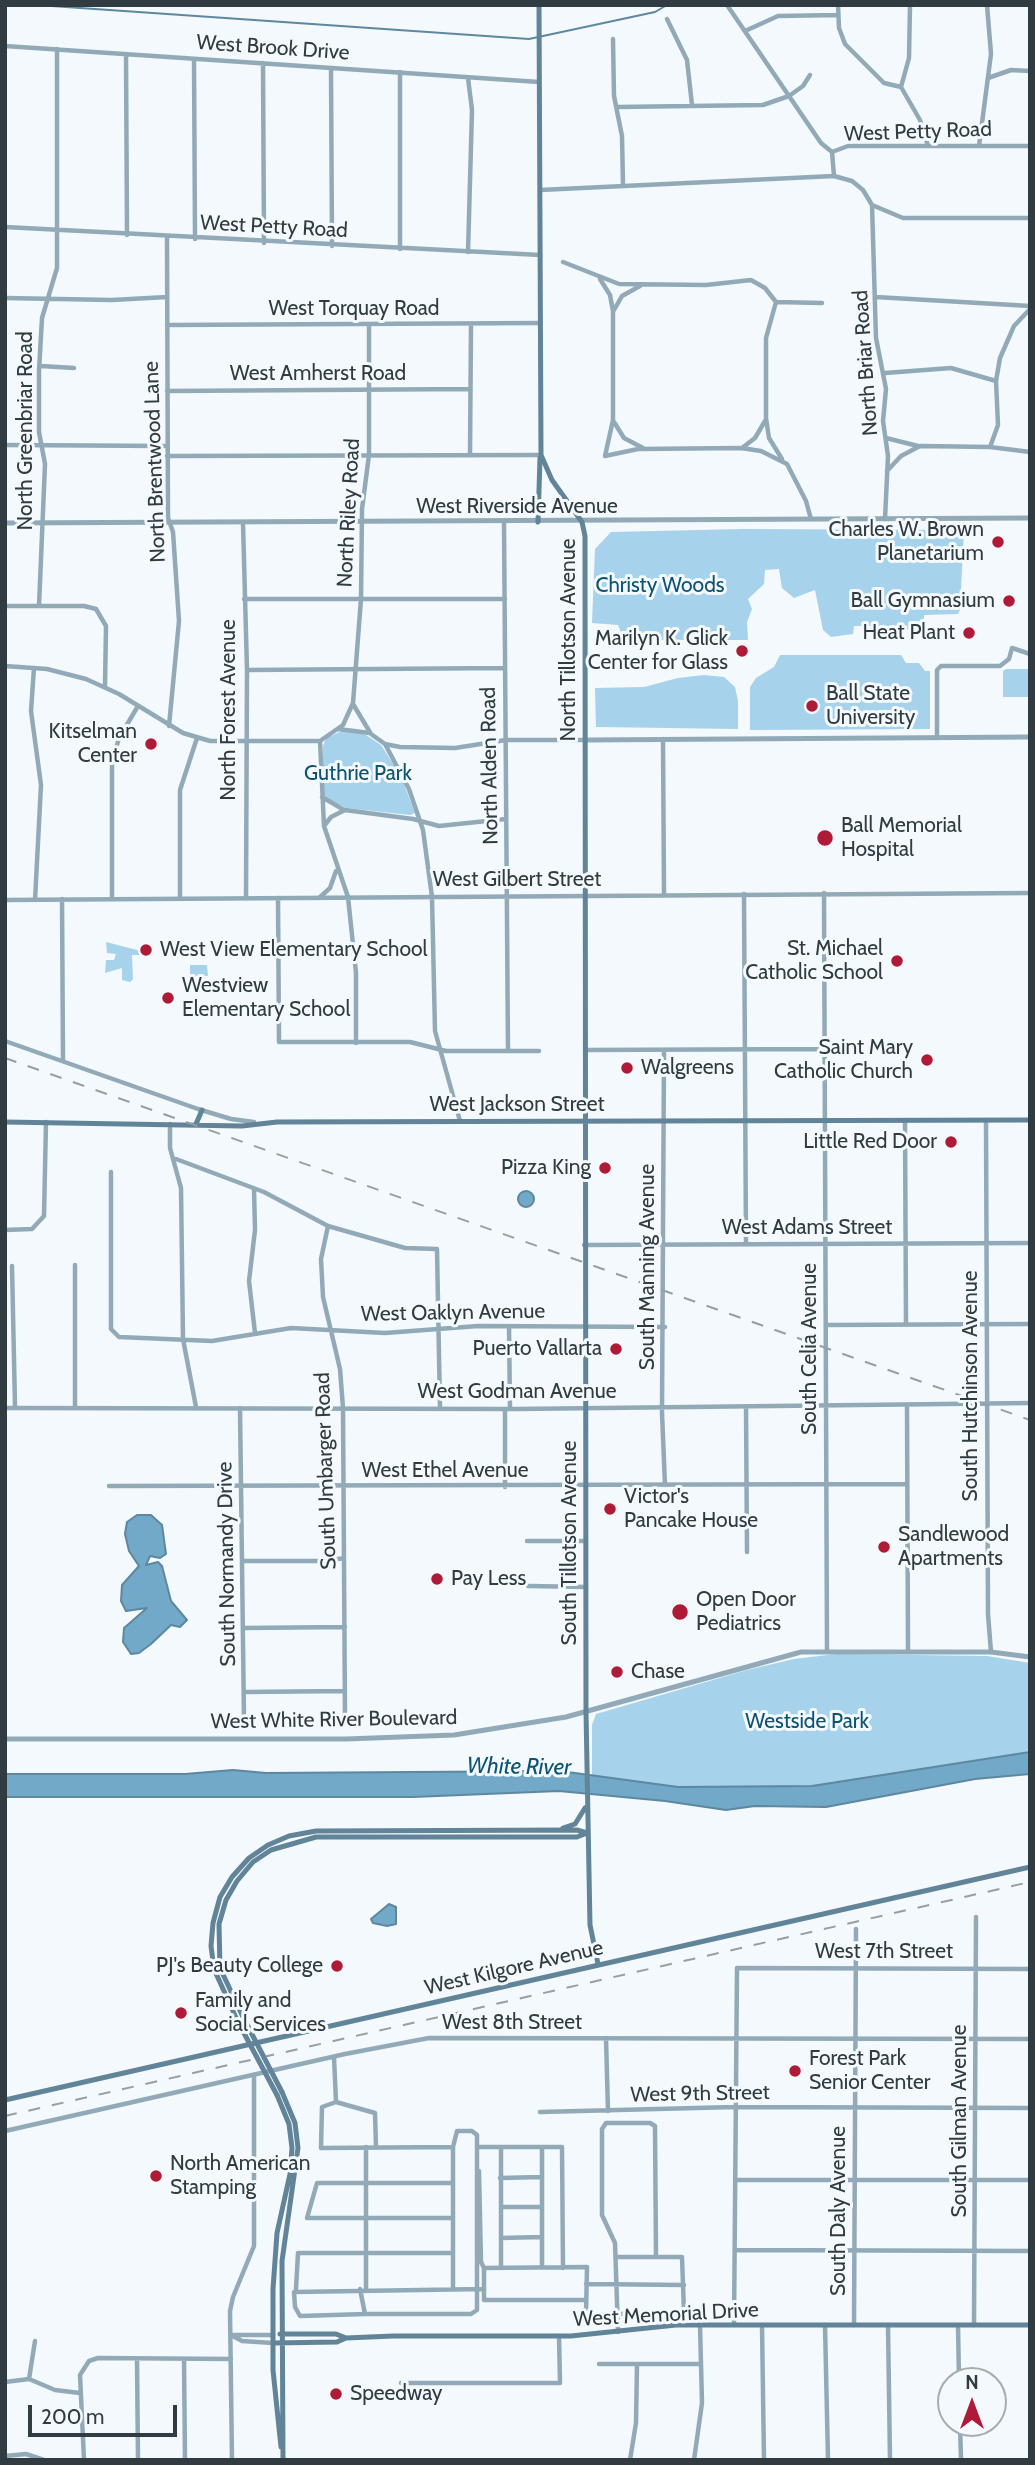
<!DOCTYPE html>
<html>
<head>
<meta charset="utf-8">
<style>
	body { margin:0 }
	#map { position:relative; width:1035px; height:2465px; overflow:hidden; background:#f3f9fc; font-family:Cabin,sans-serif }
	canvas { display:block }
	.frame { position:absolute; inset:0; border:7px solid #313b42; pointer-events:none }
	.north { position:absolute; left:937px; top:2367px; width:70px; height:70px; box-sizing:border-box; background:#f3f9fc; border:2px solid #a5adb2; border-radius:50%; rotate:0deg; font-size:19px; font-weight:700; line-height:28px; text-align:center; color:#313b42 }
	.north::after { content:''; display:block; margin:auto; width:24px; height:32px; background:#af1b36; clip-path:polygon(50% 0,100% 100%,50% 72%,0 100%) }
	.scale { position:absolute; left:28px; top:2405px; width:149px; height:32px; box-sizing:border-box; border:4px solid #313b42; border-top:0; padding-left:9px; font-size:21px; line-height:24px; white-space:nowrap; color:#313b42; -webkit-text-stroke:5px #f3f9fc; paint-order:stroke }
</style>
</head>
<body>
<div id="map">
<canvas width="1035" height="2465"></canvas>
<div class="frame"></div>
<div class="north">N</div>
<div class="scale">200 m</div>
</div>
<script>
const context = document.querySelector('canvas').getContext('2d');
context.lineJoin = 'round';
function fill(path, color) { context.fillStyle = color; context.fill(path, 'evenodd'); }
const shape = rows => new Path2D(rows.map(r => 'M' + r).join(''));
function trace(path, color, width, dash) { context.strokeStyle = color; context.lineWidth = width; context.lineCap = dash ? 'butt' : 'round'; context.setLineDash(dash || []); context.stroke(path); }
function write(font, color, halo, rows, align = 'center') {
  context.font = font + ' Cabin,sans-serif'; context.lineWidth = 6; context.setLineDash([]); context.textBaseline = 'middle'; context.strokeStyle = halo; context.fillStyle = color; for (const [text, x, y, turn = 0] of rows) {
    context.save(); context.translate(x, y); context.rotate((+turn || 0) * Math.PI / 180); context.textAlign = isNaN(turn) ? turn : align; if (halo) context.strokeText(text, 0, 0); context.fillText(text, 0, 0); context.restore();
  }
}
fill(shape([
	[743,529,964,530,960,610,958,614,924,615,924,628,919,632,888,626,854,626,853,634,831,637,823,630,815,590,794,598,782,588,779,569,765,570,764,584,748,599,752,609,747,622,748,640,624,640,618,625,592,623,595,549,611,532],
	[780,655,901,655,906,663,919,663,925,671,930,671,930,729,750,730,750,687,756,678,774,667],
	[1006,669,1030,669,1030,697,1003,697,1003,671],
	[704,675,724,677,735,687,738,701,738,729,596,727,595,688,644,687,678,678],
	[342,731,363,733,381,745,401,776,415,813,410,815,346,808,326,798,323,794,323,746,326,738],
	[106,942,141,951,141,955,132,955,133,979,130,982,122,980,122,968,105,973,106,960,114,960,116,954,107,953],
	[190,965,207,965,208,976,190,976],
	[836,1654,987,1656,1030,1663,1030,1752,812,1786,678,1787,592,1775,592,1725,596,1714,747,1670,794,1659]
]), '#a6d2ec');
const water = shape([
	'518 1199a8 8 0 1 1 16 0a8 8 0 1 1-16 0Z',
	[137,1515,151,1515,162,1525,166,1554,160,1558,150,1556,146,1565,158,1562,162,1566,171,1601,187,1620,180,1627,171,1625,151,1644,139,1653,131,1654,123,1642,124,1628,147,1608,126,1611,121,1601,122,1585,139,1566,129,1551,125,1534,127,1522,137,1515],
	[1030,1752,1030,1774,975,1779,826,1807,755,1806,726,1810,665,1801,559,1791,413,1797,5,1797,5,1774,185,1774,233,1770,266,1773,560,1771,678,1787,812,1786,1030,1752],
	[389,1904,396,1907,396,1924,387,1926,373,1923,371,1919,389,1904]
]);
fill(water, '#72a8c8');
trace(water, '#5e87a0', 2);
trace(shape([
	[37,5,529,39,655,12,667,5]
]), '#5e87a0', 2);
trace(shape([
	[727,5,821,143,832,152],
	[838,5,839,28,845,44,884,83,901,87],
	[910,5,909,58,901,87,920,120,928,146],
	[667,19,687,60,692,105],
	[745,31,778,16,838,15],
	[613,39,614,96,622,136,623,186],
	[5,46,539,82],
	[126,54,127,235],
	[194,59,195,239],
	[263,63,264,243],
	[331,68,332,246],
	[400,72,400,249],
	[468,78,472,110,468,252],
	[988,78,1011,70,1030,71],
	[617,107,763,105,789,96,803,86,810,75],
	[979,146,991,54,987,5],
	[832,152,848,146,1030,146],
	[832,152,834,176],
	[540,190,834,176,852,181,863,190,872,205,903,218,1030,218],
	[872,205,876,338,886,389,883,421,888,456,885,519],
	[5,227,540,255],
	[167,237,168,518,173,532,179,621,169,726],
	[563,262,619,284,706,285,751,280,765,288,776,302,822,303],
	[600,279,610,295,613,311,613,420,605,456,638,449,741,448,761,451,787,464,806,501,811,519],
	[876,297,1030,306],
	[5,298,112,300,167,297],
	[776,302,766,338,766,418,769,438,782,459],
	[614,310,622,296,640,286],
	[167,325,540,323],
	[41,366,74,368],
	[885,373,951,368,996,381],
	[167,391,470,389],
	[614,422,624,438,643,448],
	[886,438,918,446],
	[5,445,167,446],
	[990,447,998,425,996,381,1000,358,1014,326,1030,309],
	[742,448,755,438,765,421],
	[470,455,471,324],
	[167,456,541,455],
	[887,471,901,456,920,446,990,447,1030,452],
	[504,522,508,1051],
	[243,523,247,670,246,897],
	[244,599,505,599],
	[5,606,84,606,96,609,106,626,105,687],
	[39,606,45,464,39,432,39,371,42,318,57,268,57,49],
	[5,666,47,669,86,679,119,694,183,733,210,741,320,741,343,725,353,703,361,599,362,509,369,455,369,324],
	[34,668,31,711,41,785,35,900],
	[247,670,505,668],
	[353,704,371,734,385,744,400,747,455,748,506,740,585,740],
	[338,729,370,733],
	[937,738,937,670,941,666,1000,666,1009,659,1012,648,1030,654],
	[663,739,664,895],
	[320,741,324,826,348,897,356,973,356,1043],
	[385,744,409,789,423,830,432,897,435,1031,460,1121],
	[322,797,344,810],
	[324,826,331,817,345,810,413,819,439,826,506,819],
	[824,893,827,1650],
	[744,894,746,1244],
	[180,898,180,790,197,738],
	[278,898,279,1042,410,1042,446,1051,539,1051],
	[319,898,330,888,336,871],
	[62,899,63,1061],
	[112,899,112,763,119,738,138,706],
	[5,900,1030,893],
	[5,1041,198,1109,231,1119,254,1122],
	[585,1050,825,1049],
	[664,1050,662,1413,665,1485],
	[905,1120,906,1324],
	[986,1120,988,1614,991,1652],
	[170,1124,170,1148,181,1188,183,1339,196,1407],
	[176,1159,264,1192,328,1226,405,1248,437,1249,440,1408],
	[111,1172,111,1329,119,1337,212,1341,291,1328,385,1333,478,1326,665,1327],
	[254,1189,255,1230,249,1281,255,1333],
	[328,1226,321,1259,323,1297,340,1369,343,1408,345,1718],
	[5,1230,32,1229,44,1216,46,1122],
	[584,1245,1030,1243],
	[75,1265,75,1406],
	[12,1266,15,1406],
	[826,1325,1030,1324],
	[509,1326,510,1409],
	[907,1405,908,1651],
	[746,1407,747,1552],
	[5,1408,517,1409,1030,1403],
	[240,1408,244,1719],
	[505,1409,505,1487],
	[109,1486,907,1484],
	[527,1541,586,1541],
	[243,1561,327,1561,344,1558],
	[528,1586,586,1587],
	[244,1628,345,1627],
	[245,1692,345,1691],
	[606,2038,608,2111],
	[334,2057,336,2102],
	[336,2102,322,2107,321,2148,453,2147,457,2131,472,2131,477,2135,477,2310,471,2314,365,2314,360,2289],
	[336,2102,375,2113,376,2147],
	[540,2112,735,2107,1030,2108],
	[5,2131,345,2054,429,2038,1030,2039],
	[366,2147,366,2289],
	[453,2147,453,2289],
	[478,2147,562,2147,563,2268],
	[501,2148,501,2268],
	[542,2148,542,2267],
	[479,2171,481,2262,484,2268,587,2267,586,2315,684,2312,682,2257,616,2257],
	[500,2178,541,2177],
	[735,2180,1030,2180],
	[453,2183,317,2183,307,2218,453,2218],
	[501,2207,541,2207],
	[501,2238,542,2237],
	[735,2250,1030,2251],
	[484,2268,484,2300,586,2300],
	[586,2284,684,2285],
	[296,2289,298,2253,453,2253],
	[365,2314,300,2316,295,2307,294,2292,484,2289],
	[734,2325,737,1968,1030,1969],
	[762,2325,764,2460],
	[825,2325,828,2460],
	[854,2325,856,1929],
	[888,2325,890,2460],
	[958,2325,959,2381],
	[974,2325,976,1917],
	[618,2332,615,2243,602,2215,602,2129,606,2123,650,2123,655,2126,656,2257],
	[231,2335,242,2341,273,2343],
	[232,2335,273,2335],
	[137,2359,138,2460],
	[184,2359,185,2460],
	[599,2364,701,2364],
	[29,2379,35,2341],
	[5,2382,29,2379,55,2390,80,2393],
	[401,2383,560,2383,559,2336],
	[960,2423,961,2460],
	[5,2456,26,2454,44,2460],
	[84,2460,80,2375,89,2361,98,2358,231,2359],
	[232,2460,230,2311,233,2297,254,2246,254,2075],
	[630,2460,636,2423,637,2364],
	[694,2460,702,2403,700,2325]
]), '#92aab8', 4.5);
trace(shape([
	[5,523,1030,518],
	[586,740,1030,737],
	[5,1739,346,1739,454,1735,566,1717,801,1652,991,1652,1030,1657]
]), '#92aab8', 5);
trace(shape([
	[539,5,541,455,552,480,582,522,585,536,586,1712,590,1925,598,1964],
	[538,522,540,458],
	[5,1122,242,1126,277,1122,1030,1120],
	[196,1124,202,1110],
	[563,1828,575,1824,585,1808],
	[243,2017,220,1968,219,1924,226,1900,237,1881,253,1862,271,1850,316,1837,577,1837,587,1833],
	[237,2020,214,1969,211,1946,213,1923,220,1897,232,1877,249,1858,268,1845,289,1836,316,1831,577,1830,587,1833],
	[282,2092,295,2123,298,2148,282,2261,283,2460],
	[277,2095,289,2124,292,2148,290,2174,277,2233,273,2289,273,2370,281,2447],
	[5,2100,1030,1867],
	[280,2334,336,2334,346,2338],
	[273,2343,337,2342,346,2338,393,2336,571,2336,676,2325,1030,2325]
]), '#618498', 5);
trace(shape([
	[5,1058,1030,1420],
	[5,2116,1030,1882]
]), '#979fa4', 2, [12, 12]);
trace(shape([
	[243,2017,282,2092],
	[237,2020,277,2095]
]), '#618498', 5);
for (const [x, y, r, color] of [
	[998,542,7,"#af1b36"],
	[1009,601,7,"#af1b36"],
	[969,633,7,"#af1b36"],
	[742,651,7,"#af1b36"],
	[812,706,7,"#af1b36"],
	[151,744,7,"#af1b36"],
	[825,838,9,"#af1b36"],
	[146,950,7,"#af1b36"],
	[897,961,7,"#af1b36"],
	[168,998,7,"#af1b36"],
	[927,1060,7,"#af1b36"],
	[627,1068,7,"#af1b36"],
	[951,1142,7,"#af1b36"],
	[605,1168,7,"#af1b36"],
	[616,1349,7,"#af1b36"],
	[610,1509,7,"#af1b36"],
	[884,1547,7,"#af1b36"],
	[437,1579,7,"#af1b36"],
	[680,1612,9,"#af1b36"],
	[617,1672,7,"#af1b36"],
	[337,1966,7,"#af1b36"],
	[181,2013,7,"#af1b36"],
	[795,2071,7,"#af1b36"],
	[156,2176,7,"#af1b36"],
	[336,2394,7,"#af1b36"]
]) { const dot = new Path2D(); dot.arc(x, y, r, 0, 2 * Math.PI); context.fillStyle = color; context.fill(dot); trace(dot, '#f3f9fc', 2.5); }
write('21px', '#313b42', '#f3f9fc', [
	["West Brook Drive",273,48,4],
	["West Petty Road",918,132,-2],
	["West Petty Road",274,227,3],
	["West Torquay Road",354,309],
	["North Briar Road",866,363,-94],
	["West Amherst Road",318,374],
	["North Greenbriar Road",26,431,-90],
	["North Brentwood Lane",155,462,-92],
	["West Riverside Avenue",517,507],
	["North Riley Road",349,513,-87],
	["North Tillotson Avenue",569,640,-90],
	["North Forest Avenue",229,710,-90],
	["North Alden Road",490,766,-91],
	["West Gilbert Street",517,880],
	["West Jackson Street",517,1105],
	["West Adams Street",807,1228],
	["South Manning Avenue",648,1267,-90],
	["West Oaklyn Avenue",453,1313,-1],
	["South Celia Avenue",810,1349,-90],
	["South Hutchinson Avenue",971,1386,-90],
	["West Godman Avenue",517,1392],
	["South Umbarger Road",326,1471,-92],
	["West Ethel Avenue",445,1471],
	["South Tillotson Avenue",570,1543,-90],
	["South Normandy Drive",227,1564,-91],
	["West White River Boulevard",334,1720,-1],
	["West 7th Street",884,1952],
	["West Kilgore Avenue",514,1968,-13],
	["West 8th Street",512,2023],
	["West 9th Street",700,2094,-1],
	["South Gilman Avenue",960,2121,-90],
	["South Daly Avenue",839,2211,-90],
	["West Memorial Drive",666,2315,-3]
]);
write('21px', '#313b42', '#f3f9fc', [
	["Charles W. Brown",984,530,"right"],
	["Planetarium",984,554,"right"],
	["Ball Gymnasium",995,601,"right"],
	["Heat Plant",955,633,"right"],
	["Marilyn K. Glick",728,639,"right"],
	["Center for Glass",728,663,"right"],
	["Ball State",826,694],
	["University",826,718],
	["Kitselman",137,732,"right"],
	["Center",137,756,"right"],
	["Ball Memorial",841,826],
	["Hospital",841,850],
	["St. Michael",883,949,"right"],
	["Catholic School",883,973,"right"],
	["West View Elementary School",160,950],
	["Westview",182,986],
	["Elementary School",182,1010],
	["Saint Mary",913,1048,"right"],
	["Catholic Church",913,1072,"right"],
	["Walgreens",641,1068],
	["Little Red Door",937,1142,"right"],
	["Pizza King",591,1168,"right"],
	["Puerto Vallarta",602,1349,"right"],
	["Victor's",624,1497],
	["Pancake House",624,1521],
	["Sandlewood",898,1535],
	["Apartments",898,1559],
	["Pay Less",451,1579],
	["Open Door",696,1600],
	["Pediatrics",696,1624],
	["Chase",631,1672],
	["PJ's Beauty College",323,1966,"right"],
	["Family and",195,2001],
	["Social Services",195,2025],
	["Forest Park",809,2059],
	["Senior Center",809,2083],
	["North American",170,2164],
	["Stamping",170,2188],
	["Speedway",350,2394]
], 'left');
write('21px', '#0d5373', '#f3f9fc', [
	["Christy Woods",660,586],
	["Guthrie Park",358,774],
	["Westside Park",807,1722]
]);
write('italic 23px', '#0e5373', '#f3f9fc', [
	["White River",519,1767,1]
]);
</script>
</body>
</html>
